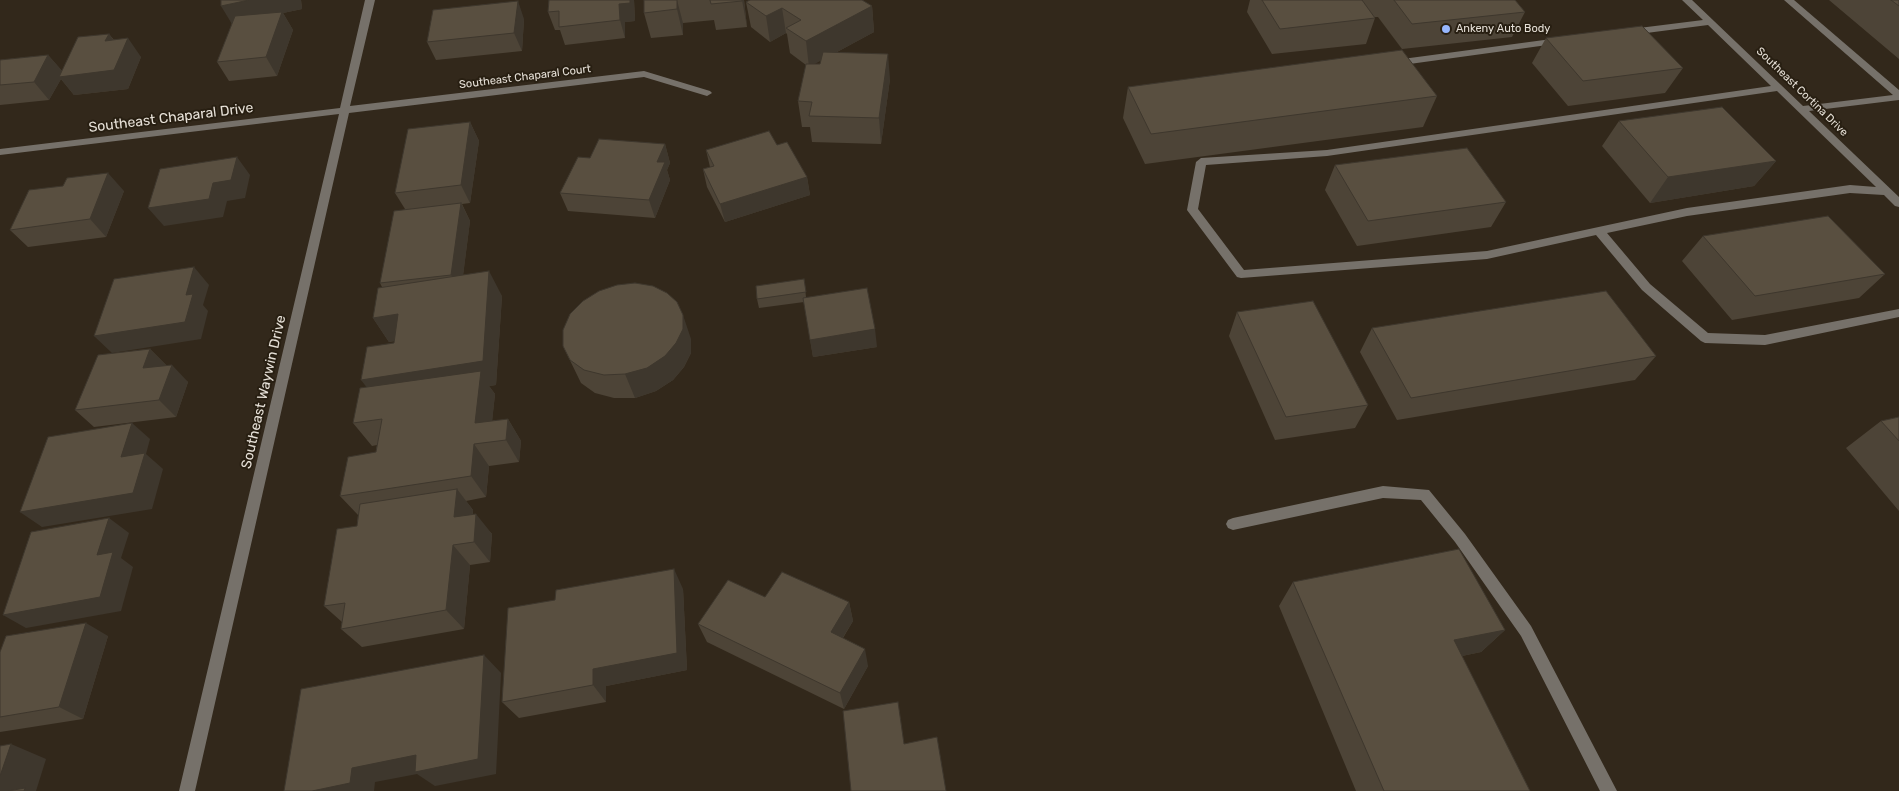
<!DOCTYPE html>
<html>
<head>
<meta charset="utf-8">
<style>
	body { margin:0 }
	canvas { display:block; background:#32281b }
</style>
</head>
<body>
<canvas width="1899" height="791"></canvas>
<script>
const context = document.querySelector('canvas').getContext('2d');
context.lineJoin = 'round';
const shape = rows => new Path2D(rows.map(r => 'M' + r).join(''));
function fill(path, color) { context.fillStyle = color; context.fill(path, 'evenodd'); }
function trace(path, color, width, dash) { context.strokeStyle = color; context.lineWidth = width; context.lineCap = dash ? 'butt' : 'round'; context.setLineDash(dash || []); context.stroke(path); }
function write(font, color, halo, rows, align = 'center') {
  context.font = font + ' Rubik,sans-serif'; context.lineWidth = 4; context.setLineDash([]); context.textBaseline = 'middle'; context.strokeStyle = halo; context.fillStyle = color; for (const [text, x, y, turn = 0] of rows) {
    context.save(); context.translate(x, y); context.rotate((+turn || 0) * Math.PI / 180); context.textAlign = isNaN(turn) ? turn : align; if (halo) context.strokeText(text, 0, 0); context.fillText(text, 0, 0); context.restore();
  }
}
fill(shape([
	[365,0,375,0,350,106,644,71,710,91,712,93,707,96,644,77,349,113,195,791,179,791,339,114,0,155,0,149,340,108,365,0],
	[1682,0,1692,0,1803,106,1893,95,1784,0,1794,0,1899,90,1899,100,1809,111,1899,197,1899,207,1895,206,1884,195,1850,193,1687,216,1607,233,1650,284,1708,333,1765,335,1899,309,1899,317,1765,345,1705,343,1701,341,1642,290,1596,235,1487,259,1241,278,1237,277,1187,210,1196,162,1201,158,1327,150,1771,86,1708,25,1631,35,1626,32,1631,29,1703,20,1682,0],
	[1777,91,1876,187,1850,185,1687,208,1487,251,1244,270,1198,209,1206,165,1327,156,1777,91],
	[1559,38,1564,41,1562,43,1395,66,1390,63,1395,60,1559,38],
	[1383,486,1429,490,1465,534,1531,626,1617,791,1600,791,1521,636,1455,542,1421,500,1383,498,1233,530,1228,528,1226,524,1228,520,1233,518,1383,486]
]), '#76716a');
fill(shape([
	[221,0,301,0,302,9,283,13,293,30,277,76,229,81,217,62,232,24],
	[549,0,634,0,635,21,625,22,625,38,565,45,560,30,555,30,548,12],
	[644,0,744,0,747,27,716,30,714,20,683,23,683,35,651,38,644,13],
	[1250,0,1515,0,1525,12,1512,37,1402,49,1378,17,1374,17,1375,18,1366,44,1272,54,1247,12],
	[1829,0,1899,0,1899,59],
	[746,2,872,6,874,32,837,52,890,79,881,144,812,142,810,127,802,127,798,101,806,65,790,53,787,34,786,33,770,42,751,27],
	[821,60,820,64,814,64],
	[524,19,522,51,436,60,427,42],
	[109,34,114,40,141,57,128,89,74,95,61,79,49,100,0,105,0,60,48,55,62,71],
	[1546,38,1683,68,1665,93,1568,106,1532,63],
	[1128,87,1437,96,1423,127,1145,164,1123,118],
	[1619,121,1776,161,1754,186,1650,203,1602,146],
	[470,122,479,141,470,203,462,204,470,221,463,275,502,296,496,385,489,386,495,394,492,421,508,419,521,441,519,462,489,466,486,497,466,501,473,510,473,514,492,534,490,562,470,565,464,629,362,647,341,629,342,622,324,606,357,526,358,515,340,496,376,452,377,445,372,446,353,423,367,387,394,343,394,341,389,342,373,318,382,287,380,283,405,209,395,193],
	[665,144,670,163,667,170,670,180,655,218,568,211,560,193,590,158],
	[706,150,807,177,810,195,725,222,707,187,703,169,710,167],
	[1335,165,1506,202,1491,227,1357,246,1325,190],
	[63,186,124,191,106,237,28,247,10,230],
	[1703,236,1885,274,1859,298,1732,320,1682,261],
	[804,279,806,297,877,347,813,357,804,302,759,308,757,299],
	[1237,312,1368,405,1355,428,1275,440,1229,336],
	[1372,328,1656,356,1635,380,1397,420,1360,352],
	[691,339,691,353,684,367,673,380,656,391,635,398,614,398,595,393,581,383,563,346],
	[150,349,167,366,188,382,176,417,94,427,75,410],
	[1899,417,1899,511,1846,448,1881,421],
	[1293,582,1505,630,1481,652,1462,656,1530,791,1356,791,1279,606],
	[683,589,687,670,606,686,606,702,519,718,502,702],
	[765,597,849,602,853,621,843,638,868,666,844,709,707,642,698,624],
	[108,636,83,719,0,732,0,652]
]), '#4d4437');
fill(shape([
	[249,0,301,0,302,9,283,13,293,30,277,76,266,57,232,24,221,6],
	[630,0,634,0,635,21,625,22,625,38,620,20,619,4],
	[677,0,683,23,683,35,677,9],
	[742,0,744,0,747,27],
	[518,1,524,19,522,51,514,33],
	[872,6,874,32,809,67,806,41],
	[782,8,786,33,770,42,766,16],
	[109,34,122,52,128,38,141,57,128,89,74,95,61,79,49,100,34,82,48,55,64,73,105,41],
	[888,54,890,79,881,144,879,118],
	[470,122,479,141,470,203,461,185],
	[665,144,670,163,667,170,670,180,655,218,649,200,657,162],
	[237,157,250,175,245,198,227,201,223,217,164,226,148,208,213,183],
	[1776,161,1754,186,1650,203,1668,177],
	[108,173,124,191,106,237,90,219],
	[807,177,810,195,725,222,720,204],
	[461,203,470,221,461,292,451,275],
	[194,267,209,285,203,305,208,311,201,339,112,353,94,336,186,295],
	[489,271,502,296,496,385,489,386,495,394,490,442,379,403,361,380],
	[398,314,414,338,389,342,373,318],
	[683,315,691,339,691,353,684,367,673,380,656,391,635,398,625,374],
	[875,329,877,347,813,357,810,340],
	[150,349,167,366,143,368],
	[172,365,188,382,176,417,159,400],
	[508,419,521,441,519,462,506,440],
	[132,423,150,439,146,454,163,469,152,509,42,527,20,512,121,457],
	[474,444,489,466,486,497,471,476],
	[457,489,473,510,471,538,454,517],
	[476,514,492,534,490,562,474,542],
	[109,518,129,533,121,558,133,567,121,611,26,628,3,615,97,555],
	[453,545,470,565,464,629,446,610],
	[674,569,683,589,687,670,606,686,606,702,593,685,593,669],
	[849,602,853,621,835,650,831,632],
	[86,623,108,636,83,719,59,707],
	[1505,630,1481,652,1433,662,1454,640],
	[865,649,868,666,844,709,840,693],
	[484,655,501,673,496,774,435,786,417,774,375,782,374,791,312,791,352,768],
	[11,744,46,759,36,791,0,791,0,776]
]), '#3e372d');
const building = shape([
	[221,0,249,0,221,6,221,0],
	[549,0,630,0,630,3,619,4,620,20,559,27,559,11,548,12,549,0],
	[644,0,677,0,677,9,644,13,644,0],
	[710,0,742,0,742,1,711,4,710,0],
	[750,0,862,0,872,6,806,41,786,28,801,20,782,8,766,16,746,2,750,0],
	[1262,0,1362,0,1375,18,1280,29,1262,0],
	[1394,0,1515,0,1525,12,1412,24,1394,0],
	[1891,0,1899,0,1899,6,1891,0],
	[518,1,514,33,427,42,433,10,518,1],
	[282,12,266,57,217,62,235,16,282,12],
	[1642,26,1683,68,1583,81,1546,38,1642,26],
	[109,34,105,41,128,38,114,70,59,77,78,37,109,34],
	[1402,50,1437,96,1151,134,1128,87,1402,50],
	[823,52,888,54,879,118,809,116,812,102,798,101,806,64,820,64,823,52],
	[48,55,34,82,0,85,0,60,48,55],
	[1722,107,1776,161,1668,177,1619,121,1722,107],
	[470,122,461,185,395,193,408,129,470,122],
	[769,131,777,145,787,142,807,177,720,204,703,169,714,166,706,150,769,131],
	[599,139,665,144,657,162,665,162,649,200,560,193,578,157,590,158,599,139],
	[1467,148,1506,202,1368,221,1335,165,1467,148],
	[237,157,231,180,213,183,209,199,148,208,160,169,237,157],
	[108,173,90,219,10,230,29,190,63,186,67,178,108,173],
	[461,203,451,275,380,283,394,211,461,203],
	[1828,216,1885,274,1755,296,1703,236,1828,216],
	[194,267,186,295,193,294,185,322,94,336,114,279,194,267],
	[489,271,483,361,361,380,367,347,394,343,398,314,373,318,378,288,489,271],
	[804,279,806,292,757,299,756,286,804,279],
	[635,283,653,286,667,293,677,302,683,315,683,329,676,343,665,356,647,368,625,374,604,375,584,370,570,360,563,346,563,330,570,314,583,301,599,291,617,285,635,283],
	[867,288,875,329,810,340,803,298,867,288],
	[1606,291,1656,356,1411,398,1372,328,1606,291],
	[1313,301,1368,405,1286,417,1237,312,1313,301],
	[150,349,143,368,172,365,159,400,75,410,98,355,150,349],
	[481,371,475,423,508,419,506,440,474,444,471,476,340,496,348,457,376,452,382,419,353,423,360,388,481,371],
	[1899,417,1899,441,1881,421,1899,417],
	[132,423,121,457,145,453,133,493,20,512,48,437,132,423],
	[457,489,454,517,476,514,474,542,453,545,446,610,341,629,345,603,324,606,337,529,357,526,360,504,457,489],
	[109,518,97,555,113,552,100,597,3,615,31,532,109,518],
	[1459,549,1505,630,1454,640,1530,791,1384,791,1293,582,1459,549],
	[674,569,677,653,593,669,593,685,502,702,508,608,555,600,556,590,674,569],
	[782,572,849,602,831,632,865,649,840,693,698,624,728,580,765,597,782,572],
	[86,623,59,707,0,717,0,652,6,636,86,623],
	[484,655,478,759,415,772,416,755,352,768,350,783,312,791,284,791,301,689,484,655],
	[898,702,904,744,937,737,946,791,851,791,843,711,898,702],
	[11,744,0,776,0,746,11,744],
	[25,788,24,791,8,791,25,788]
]);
fill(building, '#594f40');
trace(building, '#3e372d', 1);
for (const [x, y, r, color] of [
	[1446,29,5,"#96b6fd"]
]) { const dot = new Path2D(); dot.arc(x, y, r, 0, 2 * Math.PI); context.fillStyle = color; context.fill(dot); trace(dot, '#281f12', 2); }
write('11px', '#e6e0d7', '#281f12', [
	["Ankeny Auto Body",1456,29]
], 'left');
write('11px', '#e6e0d7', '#281f12', [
	["Southeast Chaparal Court",525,77,-7],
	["Southeast Cortina Drive",1802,92,44]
]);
write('14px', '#e6e0d7', '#281f12', [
	["Southeast Chaparal Drive",171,118,-7],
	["Southeast Waywin Drive",264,392,-77]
]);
</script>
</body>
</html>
